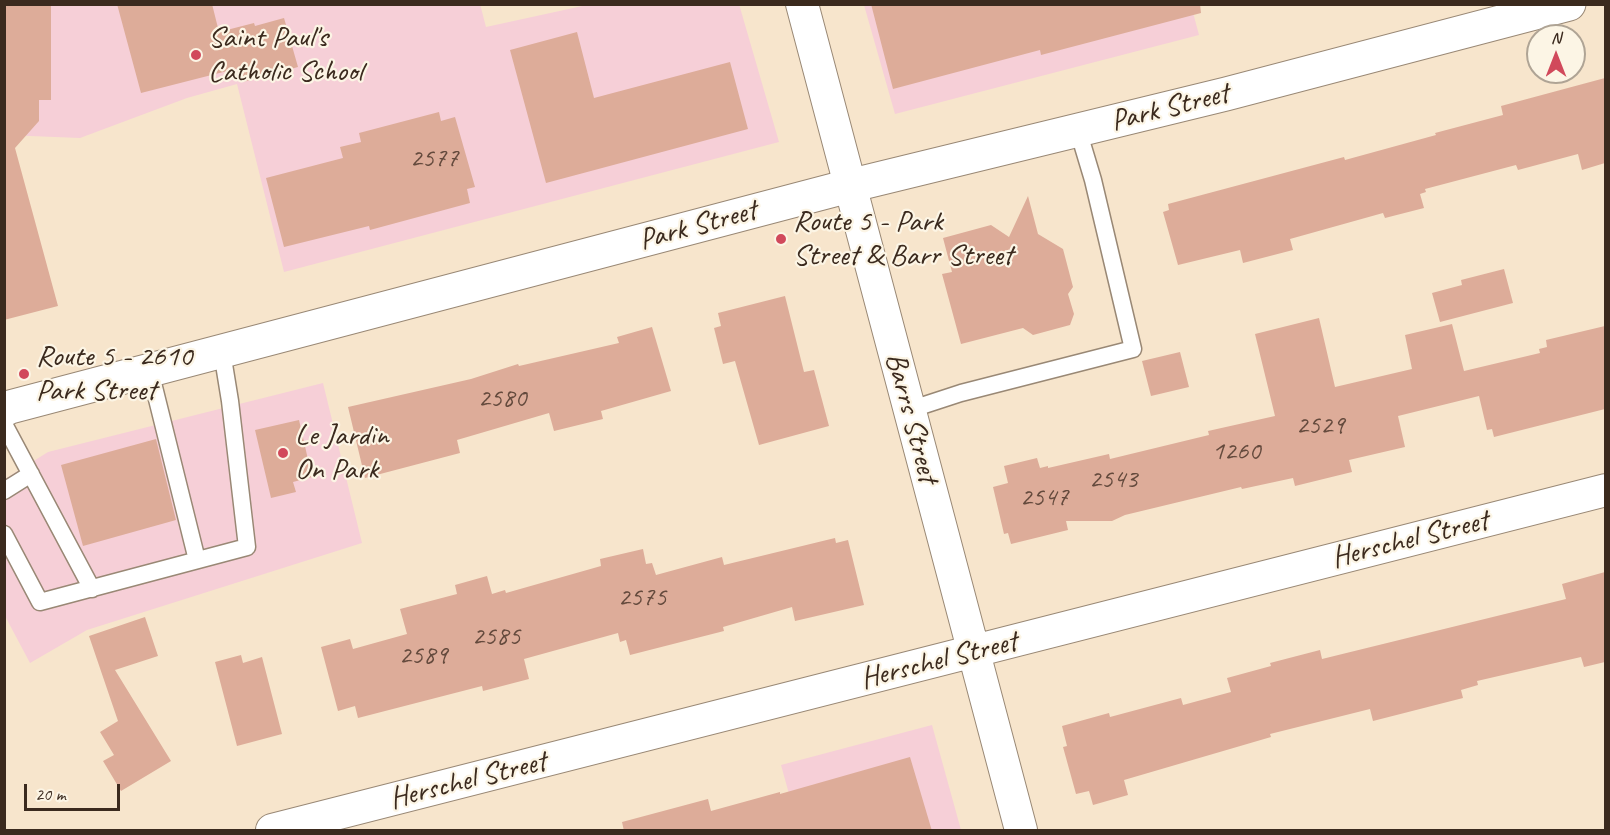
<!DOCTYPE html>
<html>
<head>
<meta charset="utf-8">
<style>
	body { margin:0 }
	#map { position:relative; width:1610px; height:835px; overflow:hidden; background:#f7e5cc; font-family:Caveat,sans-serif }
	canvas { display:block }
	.frame { position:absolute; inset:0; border:6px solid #3b2a1e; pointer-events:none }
	.north { position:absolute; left:1526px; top:24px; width:60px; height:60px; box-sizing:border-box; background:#fcf5e5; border:2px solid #afa495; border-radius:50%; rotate:0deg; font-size:16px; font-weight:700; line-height:24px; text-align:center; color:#3b2a1e }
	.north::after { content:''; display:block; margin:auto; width:21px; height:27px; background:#d1495b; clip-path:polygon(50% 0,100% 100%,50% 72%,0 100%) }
	.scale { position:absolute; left:24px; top:784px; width:96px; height:27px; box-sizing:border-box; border:3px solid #3b2a1e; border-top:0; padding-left:8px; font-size:18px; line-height:21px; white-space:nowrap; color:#3b2a1e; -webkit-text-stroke:4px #fcf5e5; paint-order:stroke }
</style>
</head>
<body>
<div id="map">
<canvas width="1610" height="835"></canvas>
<div class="frame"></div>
<div class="north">N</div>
<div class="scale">20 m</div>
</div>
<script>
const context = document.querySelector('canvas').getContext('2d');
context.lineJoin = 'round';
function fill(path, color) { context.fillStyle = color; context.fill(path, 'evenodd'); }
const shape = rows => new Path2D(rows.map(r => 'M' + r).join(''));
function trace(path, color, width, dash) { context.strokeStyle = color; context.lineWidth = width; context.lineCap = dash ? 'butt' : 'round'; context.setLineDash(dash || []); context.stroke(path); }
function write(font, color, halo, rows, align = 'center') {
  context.font = font + ' Caveat,sans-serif'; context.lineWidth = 4.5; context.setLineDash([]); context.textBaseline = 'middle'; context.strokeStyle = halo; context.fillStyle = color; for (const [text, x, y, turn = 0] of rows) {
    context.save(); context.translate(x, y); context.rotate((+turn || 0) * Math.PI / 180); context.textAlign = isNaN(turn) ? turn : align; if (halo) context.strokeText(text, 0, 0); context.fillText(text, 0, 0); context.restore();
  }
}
fill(shape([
	[480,4,486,27,587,5,739,4,779,142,284,272,237,84,187,98,80,138,5,135,5,5],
	[864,5,1191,5,1199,35,895,114],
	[323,383,362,543,87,630,30,663,5,616,5,479,48,452],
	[932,725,961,830,799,830,781,765]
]), '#f6cfd7');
fill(shape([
	[4,4,51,4,51,100,39,100,39,121,15,148,58,306,4,320],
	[117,4,212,4,219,32,254,23,255,26,284,18,298,67,243,82,239,68,141,93],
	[871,4,1200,4,1201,13,1041,55,1040,50,893,89],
	[577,32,594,98,730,62,748,129,546,183,510,50],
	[1605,78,1605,163,1582,170,1578,154,1518,170,1516,165,1425,189,1426,192,1420,194,1424,208,1385,218,1383,213,1290,239,1293,250,1243,263,1240,250,1178,265,1163,212,1169,210,1168,204,1344,157,1345,160,1436,135,1435,133,1503,115,1501,106],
	[439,112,441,121,455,117,475,187,467,189,470,203,370,230,369,226,284,247,266,178,343,158,340,147,361,142,359,133],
	[1028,196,1038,234,1063,249,1073,287,1068,294,1074,314,1070,325,1033,335,1023,328,961,344,942,274,952,272,943,238,991,225,1009,237],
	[1504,269,1513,303,1440,322,1432,293,1462,285,1461,280],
	[785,296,804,372,814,370,829,426,759,445,735,361,723,364,714,328,721,326,718,313],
	[1319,318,1335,387,1412,369,1405,335,1452,324,1464,371,1540,353,1539,349,1547,347,1546,340,1605,326,1605,409,1494,437,1492,429,1487,430,1479,396,1398,416,1405,447,1349,460,1352,472,1295,486,1293,478,1242,489,1241,487,1125,515,1112,521,1066,521,1068,530,1011,544,1008,533,1004,534,993,487,1008,483,1004,466,1037,458,1040,468,1048,466,1048,468,1109,454,1110,459,1209,435,1208,431,1275,416,1255,334],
	[652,327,671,391,601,411,603,419,554,431,549,413,457,440,460,453,365,478,348,407,471,379,518,364,519,366,619,343,617,337],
	[1180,352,1189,387,1151,396,1142,361],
	[299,420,312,477,293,482,296,492,271,498,255,430],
	[156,439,176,520,83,546,61,465],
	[835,538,836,543,848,540,864,605,795,621,792,607,723,627,724,631,630,655,626,640,620,642,618,633,524,659,529,679,483,691,482,686,358,718,355,706,338,711,321,647,350,639,353,649,407,634,400,609,457,594,455,585,487,576,492,594,505,590,506,593,601,566,600,559,643,549,646,564,652,563,656,575,722,557,724,565],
	[1605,572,1605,662,1584,667,1581,657,1477,681,1478,685,1461,690,1463,698,1373,721,1370,709,1270,734,1271,737,1124,780,1128,795,1093,805,1089,791,1076,794,1063,747,1067,746,1062,726,1109,713,1110,717,1181,698,1183,705,1231,692,1227,678,1271,666,1270,663,1320,650,1322,659,1566,599,1562,584],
	[145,617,158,656,115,670,171,761,121,791,103,761,114,755,100,732,118,721,89,636],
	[241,655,243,663,262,657,282,734,237,746,215,662],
	[910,757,932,831,624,831,622,822,708,799,711,811,780,792,780,794]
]), '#ddac99');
const lane = shape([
	[150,371,197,560],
	[909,410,961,393,1133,349,1093,180,1078,130],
	[4,424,92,589],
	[4,491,31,474],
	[4,534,40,602,247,547,230,401,222,352]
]);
const street = shape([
	[802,4,1021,830],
	[272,830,1606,490]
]);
const secondary = shape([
	[4,410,10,407,849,186,1226,94,1569,4]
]);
trace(lane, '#998875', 19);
trace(street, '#998875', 34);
trace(secondary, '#998875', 35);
trace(lane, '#fff', 16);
trace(street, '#fff', 32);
trace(secondary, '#fff', 33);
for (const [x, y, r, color] of [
	[196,55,6,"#d1495b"],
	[781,239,6,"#d1495b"],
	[24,374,6,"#d1495b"],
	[283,453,6,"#d1495b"]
]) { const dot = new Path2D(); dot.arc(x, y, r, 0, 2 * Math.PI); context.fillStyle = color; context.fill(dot); trace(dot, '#fcf5e5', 2); }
write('27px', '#644a3d', null, [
	["2577",434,159],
	["2580",502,399],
	["2529",1320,426],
	["1260",1236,452],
	["2543",1113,480],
	["2547",1044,498],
	["2575",642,598],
	["2585",496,637],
	["2589",423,656]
]);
write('30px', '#3b2a1e', '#fcf5e5', [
	["Saint Paul's",208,38],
	["Catholic School",208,72],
	["Route 5 - Park",793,222],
	["Street & Barr Street",793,256],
	["Route 5 - 2610",36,357],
	["Park Street",36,391],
	["Le Jardin",295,436],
	["On Park",295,470]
], 'left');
write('30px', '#3b2a1e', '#fcf5e5', [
	["Park Street",1170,108,-14],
	["Park Street",698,226,-15],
	["Barrs Street",911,418,75],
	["Herschel Street",1410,540,-14],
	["Herschel Street",939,661,-14],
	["Herschel Street",468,781,-14]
]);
</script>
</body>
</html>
